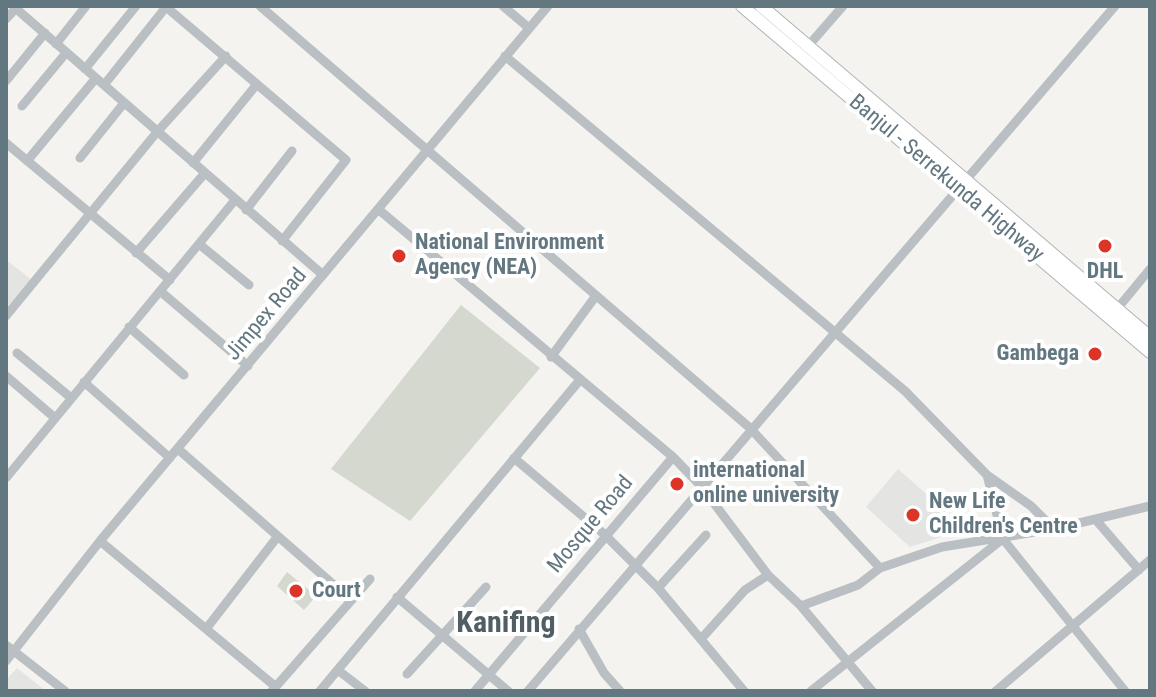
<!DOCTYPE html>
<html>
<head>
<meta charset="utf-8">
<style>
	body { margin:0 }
	#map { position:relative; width:1156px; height:697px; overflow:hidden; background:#f4f3ef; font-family:"Roboto Condensed",sans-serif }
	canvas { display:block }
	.frame { position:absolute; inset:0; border:8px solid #637780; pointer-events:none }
</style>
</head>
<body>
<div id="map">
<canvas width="1156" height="697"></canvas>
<div class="frame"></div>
</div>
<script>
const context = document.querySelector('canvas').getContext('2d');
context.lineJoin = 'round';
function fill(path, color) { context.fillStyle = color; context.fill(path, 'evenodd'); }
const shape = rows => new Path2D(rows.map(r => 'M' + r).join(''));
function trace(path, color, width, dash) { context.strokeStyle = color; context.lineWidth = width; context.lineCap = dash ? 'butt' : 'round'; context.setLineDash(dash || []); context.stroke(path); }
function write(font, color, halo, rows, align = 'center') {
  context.font = font + ' "Roboto Condensed",sans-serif'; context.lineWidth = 8; context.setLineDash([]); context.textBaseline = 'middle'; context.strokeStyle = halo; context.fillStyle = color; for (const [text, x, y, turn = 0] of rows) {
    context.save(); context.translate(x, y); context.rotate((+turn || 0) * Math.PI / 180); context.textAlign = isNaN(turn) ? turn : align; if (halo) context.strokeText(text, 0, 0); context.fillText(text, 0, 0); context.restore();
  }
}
fill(shape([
	[6,260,31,279,6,308],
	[898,469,960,524,951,534,910,547,866,507],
	[17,668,46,691,6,691,6,680]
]), '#e4e4e3');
fill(shape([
	[461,305,540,368,410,521,331,469],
	[287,572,316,596,304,610,277,586]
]), '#d4d8cf');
const highway = shape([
	[742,6,1150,352],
	[761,6,1150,337]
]);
trace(highway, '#afb4b6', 14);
trace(shape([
	[13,6,323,275],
	[165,6,346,160,282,241],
	[260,6,750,428,880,568,942,547,1054,529,1150,506],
	[503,6,529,28],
	[6,19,16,8],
	[56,44,86,6],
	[809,45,843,6],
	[505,56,905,391,987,475,1003,539,1125,691],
	[85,69,136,6],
	[6,81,45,33],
	[104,85,166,7],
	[22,106,66,53],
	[6,143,170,280],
	[80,158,124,103],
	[27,161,96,78],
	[193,163,257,84],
	[378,209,673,457,701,486,768,575,801,606,872,691],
	[246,210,292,151],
	[199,244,249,285],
	[136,253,205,173],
	[160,291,248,366],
	[1117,309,1150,269],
	[6,316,157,132,226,56],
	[129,327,184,375],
	[17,353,70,397],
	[551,357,595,297],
	[6,376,55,418],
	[84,382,170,458],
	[178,449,351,600],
	[514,458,604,534,658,588,744,691],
	[987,475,1031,506,1054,529],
	[6,478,235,200],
	[1096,520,1139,570],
	[100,541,276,687],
	[658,588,706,535],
	[397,597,508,691],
	[801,606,858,585,880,568],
	[206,629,278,536],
	[579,629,604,673,620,691],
	[701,639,745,590,768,575],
	[6,645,65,691],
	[6,661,100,541,548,6],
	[339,671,365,691],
	[407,674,486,587],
	[272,691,370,579],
	[320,691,579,381],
	[475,691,673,457],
	[528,691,1115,6],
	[811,691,1000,541],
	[996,691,1150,560]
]), '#b9bfc2', 9);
trace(highway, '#fff', 12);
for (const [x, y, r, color] of [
	[1105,246,8,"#dc3427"],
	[399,256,8,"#dc3427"],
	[1095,354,8,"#dc3427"],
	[677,484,8,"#dc3427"],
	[913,515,8,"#dc3427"],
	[296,591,8,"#dc3427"]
]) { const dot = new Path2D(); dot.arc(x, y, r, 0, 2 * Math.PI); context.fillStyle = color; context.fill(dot); trace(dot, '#fff', 3); }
write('22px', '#637780', '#fff', [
	["Banjul - Serrekunda Highway",946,179,40],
	["Jimpex Road",267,315,-50],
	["Mosque Road",591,525,-50]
]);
write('bold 22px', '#637780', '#fff', [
	["National Environment",415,243],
	["Agency (NEA)",415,268],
	["DHL",1105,272,"center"],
	["Gambega",1079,354,"right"],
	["international",693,471],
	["online university",693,496],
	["New Life",929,502],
	["Children's Centre",929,527],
	["Court",312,591]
], 'left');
write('bold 30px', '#515f65', '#fff', [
	["Kanifing",506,624]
]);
</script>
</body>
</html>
